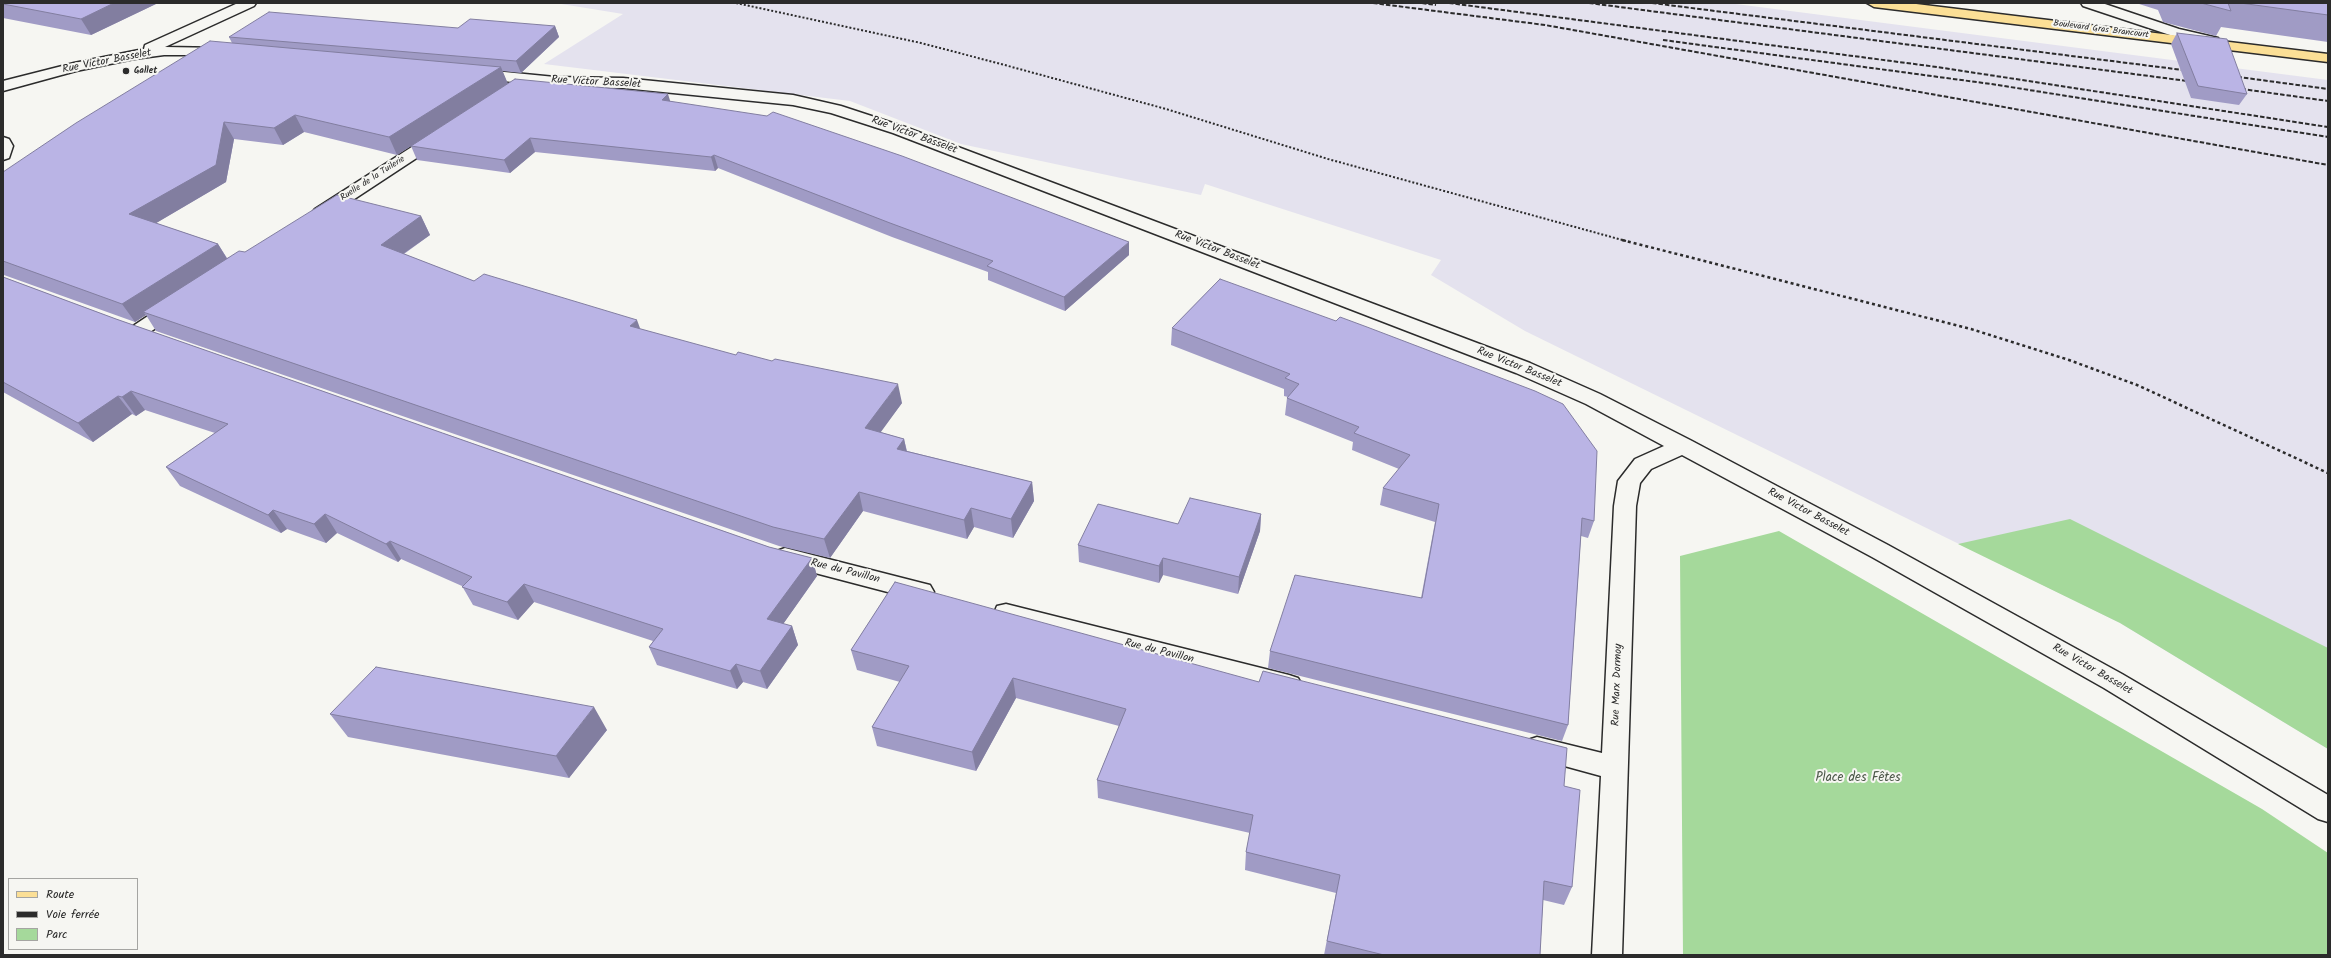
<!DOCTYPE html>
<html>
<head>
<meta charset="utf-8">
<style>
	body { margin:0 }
	#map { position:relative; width:2331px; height:958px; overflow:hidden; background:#f6f6f2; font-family:Kalam,sans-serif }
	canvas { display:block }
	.frame { position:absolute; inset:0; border:4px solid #2b2b2b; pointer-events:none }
	.legend { position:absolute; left:8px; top:878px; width:130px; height:72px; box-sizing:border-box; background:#f6f6f2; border:1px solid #a5a5a2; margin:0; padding:5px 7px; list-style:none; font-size:12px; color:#2b2b2b }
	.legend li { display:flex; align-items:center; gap:8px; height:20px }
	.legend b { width:20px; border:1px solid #a5a5a2 }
</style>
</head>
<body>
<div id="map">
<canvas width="2331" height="958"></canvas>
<div class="frame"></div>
<ul class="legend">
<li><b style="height:5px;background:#fbdf96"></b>Route</li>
<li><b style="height:5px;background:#2b2b2b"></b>Voie ferrée</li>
<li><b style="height:11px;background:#a5d99b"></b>Parc</li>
</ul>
</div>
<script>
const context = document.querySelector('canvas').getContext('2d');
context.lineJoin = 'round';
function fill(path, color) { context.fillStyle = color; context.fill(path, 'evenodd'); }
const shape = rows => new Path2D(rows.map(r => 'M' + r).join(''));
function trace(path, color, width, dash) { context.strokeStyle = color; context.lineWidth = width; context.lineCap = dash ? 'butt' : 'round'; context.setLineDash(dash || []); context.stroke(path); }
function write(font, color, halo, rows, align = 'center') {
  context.font = font + ' Kalam,sans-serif'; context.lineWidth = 4; context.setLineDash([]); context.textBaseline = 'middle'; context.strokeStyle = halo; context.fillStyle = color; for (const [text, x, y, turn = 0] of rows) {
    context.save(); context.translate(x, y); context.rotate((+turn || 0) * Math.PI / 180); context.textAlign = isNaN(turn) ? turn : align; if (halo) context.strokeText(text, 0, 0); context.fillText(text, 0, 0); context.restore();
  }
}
fill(shape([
	[555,3,1728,3,2328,80,2328,749,2120,623,1525,331,1431,275,1441,260,1205,184,1201,195,961,144,850,101,544,64,623,14]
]), '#e4e2ee');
fill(shape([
	[2070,519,2328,648,2328,749,2120,623,1958,544],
	[1779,531,2262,809,2328,853,2328,955,1683,955,1680,556]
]), '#a5d99b');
const minor = shape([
	[238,3,256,3,254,6,165,47,223,48,228,49,230,52,228,55,164,55,134,59,76,71,3,91,3,81,74,63,144,49,145,45,238,3],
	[2081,3,2102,3,2179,29,2218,38,2220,41,2213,45,2170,35,2083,6,2081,3],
	[474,69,555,77,623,78,793,95,841,106,905,127,1530,363,1600,394,1692,441,1888,545,2122,674,2328,795,2328,822,2318,819,2104,688,1872,557,1682,455,1651,469,1640,483,1636,506,1622,955,1592,955,1601,776,1528,756,1524,748,1528,740,1537,737,1602,753,1614,506,1618,481,1635,459,1664,446,1586,404,1516,373,893,133,831,113,793,105,623,88,555,87,469,77,466,74,469,71,474,69],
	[438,132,444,134,446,137,444,140,327,217,321,218,315,217,312,213,315,209,432,134,438,132],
	[3,137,9,139,13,146,9,158,3,160,3,137],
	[176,300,183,302,186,306,183,310,144,336,137,338,130,336,127,332,130,328,169,302,176,300],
	[785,548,922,583,930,585,934,592,930,599,922,601,777,563,773,557,777,551,785,548],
	[1006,604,1289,675,1298,678,1302,685,1298,692,1289,695,997,620,994,613,997,606,1006,604]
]);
const major = shape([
	[1867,3,1908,3,2328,54,2328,62,1874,7,1867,3]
]);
trace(minor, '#2b2b2b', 3);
trace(major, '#2b2b2b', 3);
trace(shape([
	[736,3,921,43,1001,64,1166,109,1328,159,1626,241]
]), '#2b2b2b', 2, [2, 2]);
trace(shape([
	[1622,240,1971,329,2069,360,2137,385,2328,473]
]), '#2b2b2b', 2.5, [3, 3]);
fill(minor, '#f6f6f2');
fill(major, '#fbdf96');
trace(shape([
	[1373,3,1545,25,2328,165],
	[1422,3,1436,5],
	[1449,3,1937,67,2328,127],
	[1589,3,2195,82],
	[1652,3,2191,71],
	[1663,40,1991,84,2328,137],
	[2231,76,2328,89],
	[2235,88,2328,101]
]), '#2b2b2b', 2, [4.5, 2]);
fill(shape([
	[3,3,158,3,91,35,3,18],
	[2136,3,2328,3,2328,42,2221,27,2216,36,2163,22,2158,10],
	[555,26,559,37,521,73,502,71,508,84,397,155,304,132,283,145,234,139,226,182,156,223,218,244,227,258,245,252,421,216,430,235,404,254,474,281,640,329,902,403,880,432,904,439,907,451,1032,482,1034,501,1013,538,974,527,967,539,863,511,830,558,779,546,156,331,146,315,135,322,4,275,3,275,3,172,232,43,229,37,458,28],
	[2177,33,2247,94,2239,105,2191,98,2171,44],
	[671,101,1129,255,1065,311,988,280,988,272,892,237,718,168,715,171,535,152,510,173,417,160,411,146],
	[3,277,116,319,769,547,812,558,817,576,783,624,792,626,798,645,767,689,743,682,737,689,657,665,649,647,653,641,534,602,518,620,473,605,462,586,401,559,398,562,337,533,326,543,287,529,281,533,180,486,166,467,215,433,145,410,136,416,132,414,93,442,3,392],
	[1220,279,1594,521,1588,538,1581,536,1568,725,1562,741,1268,668,1270,651,1421,598,1435,522,1380,505,1383,488,1399,469,1352,450,1353,442,1285,415,1287,398,1288,397,1284,396,1284,389,1171,345,1172,328],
	[1261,514,1260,531,1238,594,1163,575,1159,583,1079,562,1078,545],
	[895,582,1564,786,1572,887,1564,905,1543,900,1540,955,1324,955,1336,893,1245,870,1246,852,1250,833,1098,798,1097,780,1119,726,1016,698,976,771,877,746,872,727,900,682,857,670,851,650],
	[330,714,607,730,569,778,348,737]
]), '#a09bc5');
fill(shape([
	[114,3,158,3,91,35,81,19],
	[555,26,559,37,521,73,516,61],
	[501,67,508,84,397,155,389,137],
	[668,94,672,107,662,100],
	[295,115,304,132,283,145,274,128],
	[224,122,234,139,226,182,141,232,129,214],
	[530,138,535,152,510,173,504,160],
	[714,155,718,168,715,171,711,157],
	[421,216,430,235,390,263,381,245],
	[1129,242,1129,255,1065,311,1064,297],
	[218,244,229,262,143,312,146,315,135,322,122,304],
	[637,320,644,339,630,326],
	[898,384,902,403,870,447,865,428],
	[131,391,145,410,136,416,122,397],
	[118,396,132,414,93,442,78,423],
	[904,439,908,458,897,449],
	[1032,482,1034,501,1013,538,1011,519],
	[859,492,863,511,830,558,824,539],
	[971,508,974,527,967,539,964,520],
	[273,510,287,529,281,533,268,515],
	[325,514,337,533,326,543,314,524],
	[1261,514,1260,531,1238,594,1239,577],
	[390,541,401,559,398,562,386,544],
	[812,558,817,576,774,637,767,619],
	[1163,558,1163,575,1159,583,1159,566],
	[524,584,534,602,518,620,507,602],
	[792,626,798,645,767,689,760,671],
	[736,664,743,682,737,689,730,671],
	[1013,678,1016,698,976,771,972,752],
	[594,707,607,730,569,778,556,756]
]), '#827ea0');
const building = shape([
	[3,3,114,3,81,19,3,4,3,3],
	[2201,3,2228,3,2231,11,2201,3],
	[2240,3,2328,3,2328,15,2240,3],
	[269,12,458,28,470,19,555,26,516,61,229,37,269,12],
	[2177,33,2227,39,2247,94,2198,86,2177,33],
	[210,41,501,67,389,137,295,115,274,128,224,122,216,165,129,214,218,244,122,304,3,261,3,172,76,123,210,41],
	[515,79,668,94,662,100,767,116,773,112,902,156,1129,242,1064,297,987,266,993,261,890,223,714,155,711,157,530,138,504,160,411,146,515,79],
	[337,195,421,216,381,245,474,281,484,274,637,320,630,326,736,355,738,352,772,361,775,359,898,384,865,428,904,439,897,449,1032,482,1011,519,971,508,964,520,859,492,824,539,773,527,143,312,239,251,245,252,337,195],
	[3,277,116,319,769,547,812,558,767,619,792,626,760,671,736,664,730,671,649,647,663,629,524,584,507,602,462,587,472,577,390,541,386,544,325,514,314,524,273,510,268,515,166,467,228,424,131,391,122,397,118,396,78,423,3,382,3,277],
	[1220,279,1336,321,1340,317,1367,327,1535,391,1563,404,1597,451,1594,521,1582,518,1568,725,1270,651,1295,575,1422,598,1439,504,1383,488,1410,455,1354,433,1359,427,1287,398,1299,384,1285,378,1290,374,1172,328,1220,279],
	[1190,498,1261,514,1239,577,1163,558,1159,566,1078,545,1098,504,1178,524,1190,498],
	[895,582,1259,682,1263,671,1567,748,1564,786,1580,790,1572,887,1544,881,1540,955,1384,955,1327,941,1340,875,1246,852,1253,815,1097,780,1126,709,1013,678,972,752,872,727,909,666,851,650,895,582],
	[376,667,594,707,556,756,330,714,376,667]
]);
fill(building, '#bab4e5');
trace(building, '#827ea0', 1);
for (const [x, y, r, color] of [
	[126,71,4,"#2b2b2b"]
]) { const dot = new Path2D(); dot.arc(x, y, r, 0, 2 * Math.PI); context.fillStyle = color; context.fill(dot); trace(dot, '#f6f6f2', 1.5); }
write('9px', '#2b2b2b', '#f6f6f2', [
	["Boulevard Gras Brancourt",2101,30,7],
	["Ruelle de la Tuilerie",373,179,-33]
]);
write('bold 9px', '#2b2b2b', '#f6f6f2', [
	["Gallet",134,71]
], 'left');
write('11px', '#2b2b2b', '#f6f6f2', [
	["Rue Victor Basselet",107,62,-11],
	["Rue Victor Basselet",596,83,3],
	["Rue Victor Basselet",914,136,20],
	["Rue Victor Basselet",1217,251,21],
	["Rue Victor Basselet",1519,368,22],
	["Rue Victor Basselet",1808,513,28],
	["Rue du Pavillon",845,572,14],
	["Rue du Pavillon",1159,652,14],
	["Rue Victor Basselet",2092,670,30],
	["Rue Marx Dormoy",1618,685,-88]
]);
write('13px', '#4a5647', '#f6f6f2', [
	["Place des Fêtes",1858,779]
]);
</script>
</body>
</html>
